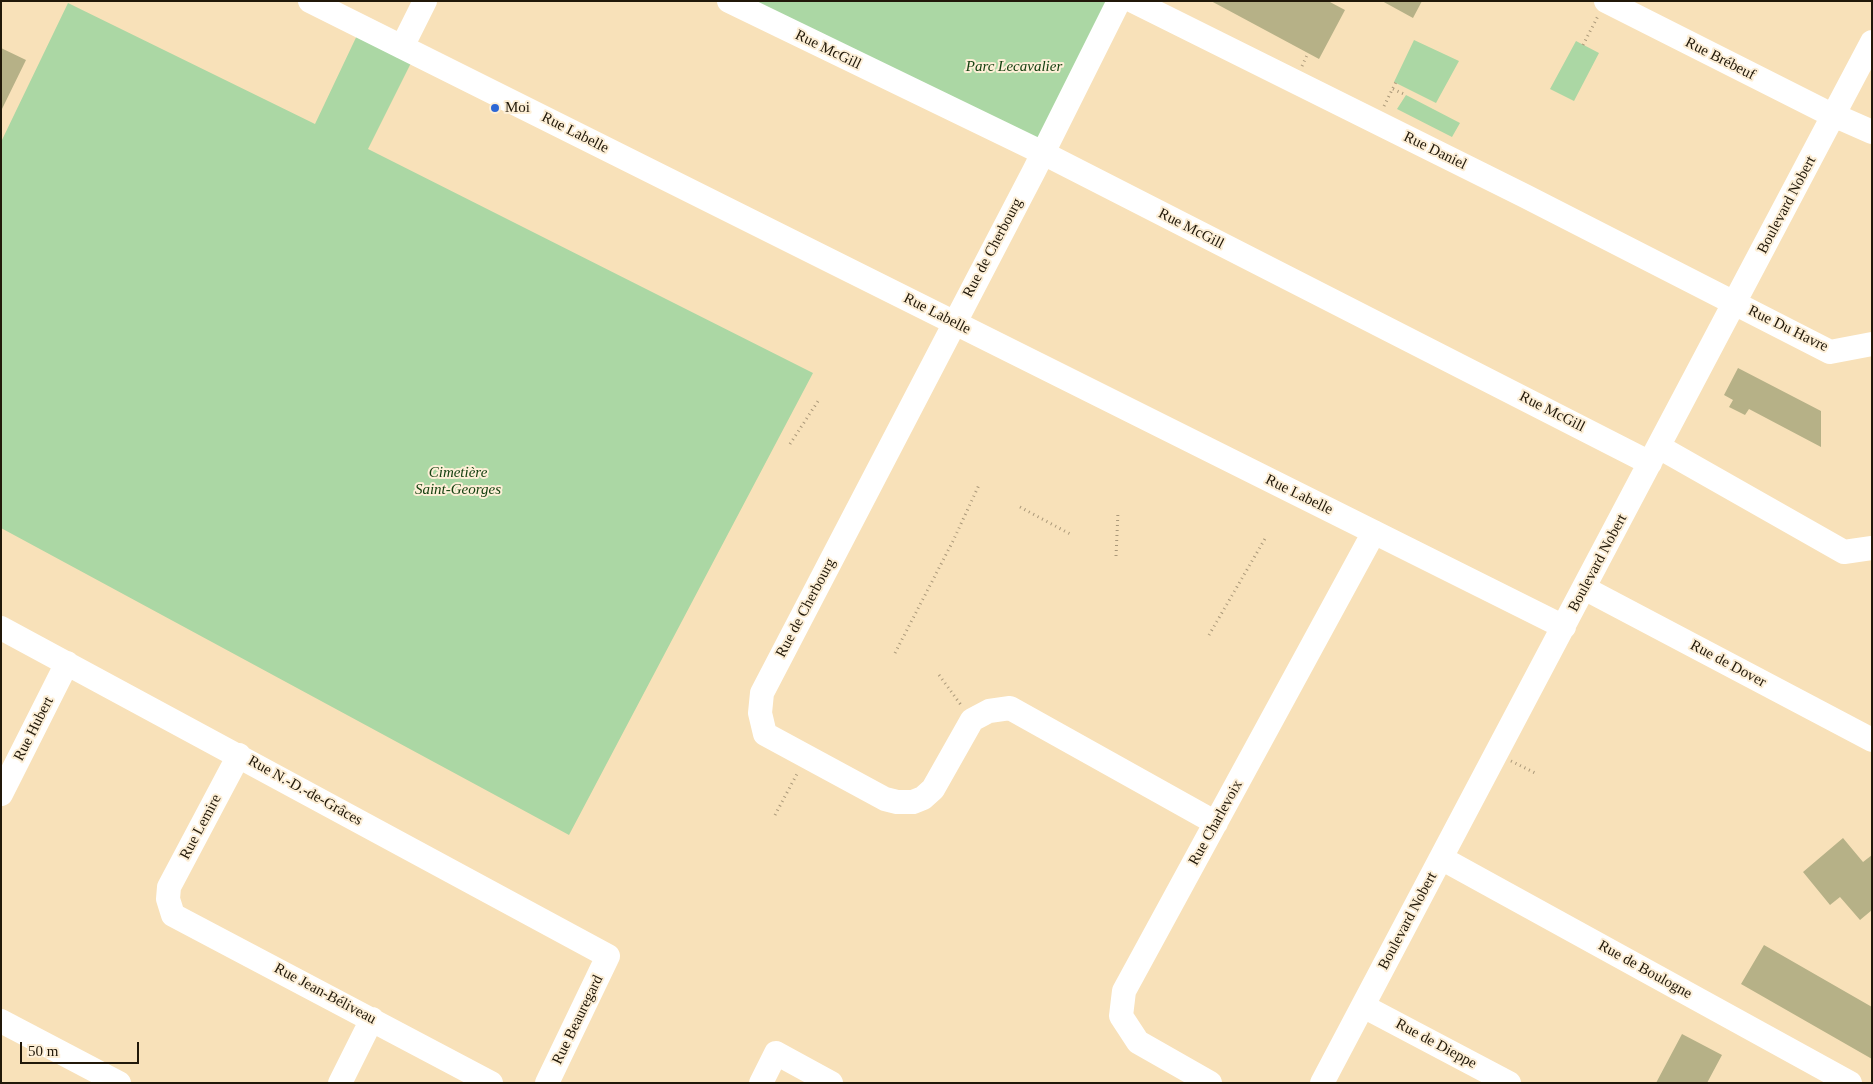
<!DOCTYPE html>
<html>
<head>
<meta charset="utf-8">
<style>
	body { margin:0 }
	#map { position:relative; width:1873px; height:1084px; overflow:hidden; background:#f8e1b9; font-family:"Times New Roman",serif }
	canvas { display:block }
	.frame { position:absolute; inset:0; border:2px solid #211809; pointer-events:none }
	.scale { position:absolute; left:20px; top:1042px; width:119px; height:22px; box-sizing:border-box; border:2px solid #211809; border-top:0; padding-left:6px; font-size:15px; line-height:18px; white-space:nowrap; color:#211809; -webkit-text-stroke:4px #fdefd7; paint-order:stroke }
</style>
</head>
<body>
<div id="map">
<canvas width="1873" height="1084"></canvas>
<div class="frame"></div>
<div class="scale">50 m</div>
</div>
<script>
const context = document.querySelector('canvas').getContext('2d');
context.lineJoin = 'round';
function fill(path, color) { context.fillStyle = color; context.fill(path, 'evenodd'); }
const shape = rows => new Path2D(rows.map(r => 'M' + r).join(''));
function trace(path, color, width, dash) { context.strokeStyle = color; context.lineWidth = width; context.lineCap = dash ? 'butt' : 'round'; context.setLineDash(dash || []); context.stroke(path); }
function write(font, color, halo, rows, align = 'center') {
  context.font = font + ' "Times New Roman",serif'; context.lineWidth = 4; context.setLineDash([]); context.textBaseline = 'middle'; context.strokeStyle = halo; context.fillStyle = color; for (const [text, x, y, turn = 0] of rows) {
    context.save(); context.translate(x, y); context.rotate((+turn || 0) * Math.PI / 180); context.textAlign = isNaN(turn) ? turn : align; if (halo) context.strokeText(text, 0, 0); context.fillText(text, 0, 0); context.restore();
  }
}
fill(shape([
	[729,1,1119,1,1043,153],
	[68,3,315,124,361,27,416,53,368,149,813,373,569,835,1,528,1,142],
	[1414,40,1459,61,1436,103,1394,82],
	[1576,41,1599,53,1574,101,1550,89],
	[1406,95,1460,123,1452,137,1397,109]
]), '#abd7a4');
fill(shape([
	[1211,1,1328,1,1345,10,1319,59],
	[1382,1,1422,1,1413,18],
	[1,48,26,60,1,111],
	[1738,368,1821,411,1821,447,1749,409,1745,415,1729,407,1733,400,1724,395],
	[1843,838,1863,862,1872,855,1872,910,1860,920,1840,897,1830,905,1803,872],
	[1764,945,1872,1007,1872,1059,1741,984],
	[1682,1034,1722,1055,1707,1083,1656,1083]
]), '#b6b187');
trace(shape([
	[1583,45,1598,16],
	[1302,66,1308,53],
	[1393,89,1406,95],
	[1384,106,1396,82],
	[790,444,820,398],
	[1020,507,1072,535],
	[1116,556,1118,512],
	[1209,635,1266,537],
	[895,653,953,541,979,485],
	[939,675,961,705],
	[1511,761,1535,773],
	[775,815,798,772]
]), '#aa9879', 3, [1, 4]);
trace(shape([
	[310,1,1564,627],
	[729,1,1043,153,1650,463],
	[1119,1,1034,171,762,693,760,713,765,734,885,799,897,802,913,802,923,798,933,789,972,720,989,711,1010,708,1216,823],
	[1133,1,1525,196,1830,352,1872,344],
	[1606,1,1822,110,1872,132],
	[402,47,425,1],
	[1659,447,1844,552,1872,548],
	[1584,588,1872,740],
	[1,628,608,956,547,1083],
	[239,755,169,887,168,899,173,915,491,1083],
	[1,794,67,663],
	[1441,858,1850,1083],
	[1363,1006,1509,1083],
	[1,1021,119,1083],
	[340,1083,372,1019],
	[761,1083,776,1053,831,1083],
	[1210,1083,1138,1042,1121,1016,1124,991,1374,532],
	[1322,1083,1872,42]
]), '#fff', 24);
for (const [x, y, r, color] of [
	[495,108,5,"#2d67d5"]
]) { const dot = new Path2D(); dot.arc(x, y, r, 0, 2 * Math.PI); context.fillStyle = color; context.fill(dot); trace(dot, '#fdefd7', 2); }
write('15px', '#211809', '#fdefd7', [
	["Rue McGill",828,50,26],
	["Rue Brébeuf",1720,59,27],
	["Rue Labelle",575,133,27],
	["Rue Daniel",1435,151,26],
	["Boulevard Nobert",1787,205,-62],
	["Rue McGill",1191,229,27],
	["Rue de Cherbourg",993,248,-62],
	["Rue Labelle",937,314,27],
	["Rue Du Havre",1788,329,26],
	["Rue McGill",1552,412,27],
	["Rue Labelle",1299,495,26],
	["Boulevard Nobert",1598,563,-62],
	["Rue de Cherbourg",806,608,-62],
	["Rue de Dover",1728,664,28],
	["Rue Hubert",34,729,-63],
	["Rue N.-D.-de-Grâces",305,791,29],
	["Rue Charlevoix",1216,823,-61],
	["Rue Lemire",201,827,-62],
	["Boulevard Nobert",1408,921,-62],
	["Rue de Boulogne",1645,970,29],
	["Rue Jean-Béliveau",325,994,28],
	["Rue Beauregard",578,1020,-64],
	["Rue de Dieppe",1436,1044,28]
]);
write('italic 15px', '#154010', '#fdefd7', [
	["Parc Lecavalier",1014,67],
	["Cimetière",458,473],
	["Saint-Georges",458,490]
]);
write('15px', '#211809', '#fdefd7', [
	["Moi",505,108]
], 'left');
</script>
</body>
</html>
